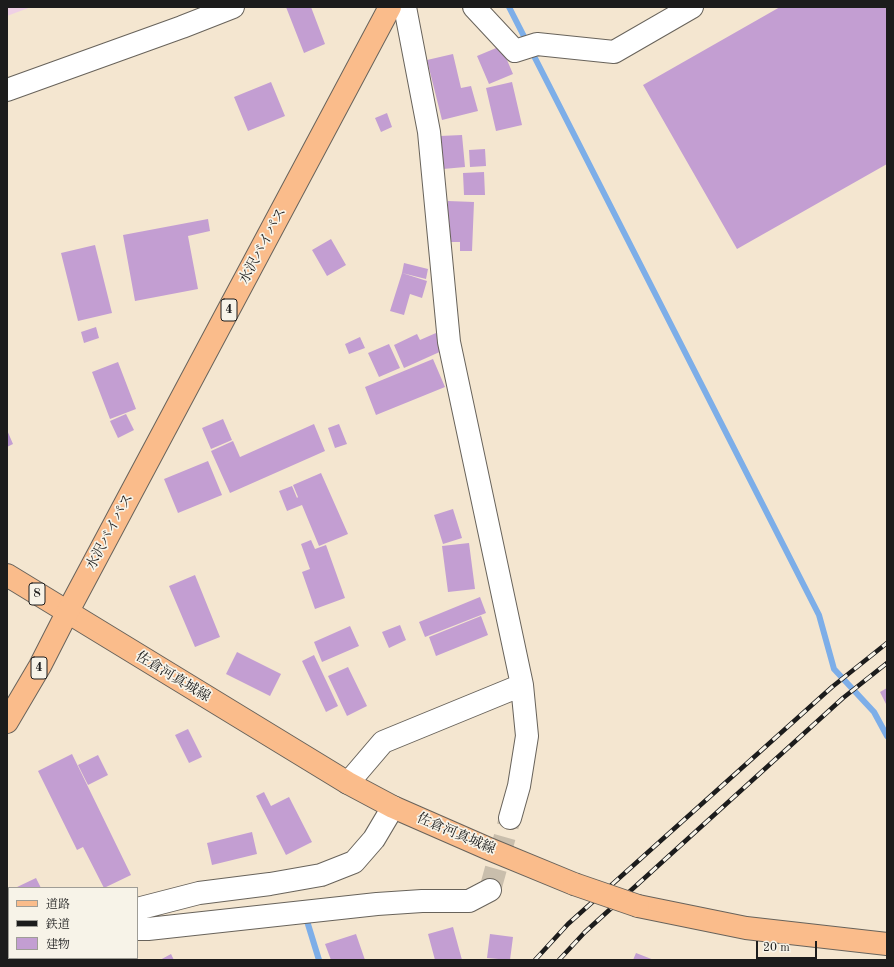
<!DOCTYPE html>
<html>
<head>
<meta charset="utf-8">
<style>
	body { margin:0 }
	#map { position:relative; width:894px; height:967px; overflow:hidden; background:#f4e6d0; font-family:"Old Standard TT","Noto Serif JP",serif }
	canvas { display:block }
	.frame { position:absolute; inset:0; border:8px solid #1c1c1c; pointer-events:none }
	.legend { position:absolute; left:8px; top:887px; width:130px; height:72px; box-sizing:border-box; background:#f7f3e8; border:1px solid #9f9d96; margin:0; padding:5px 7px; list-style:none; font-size:12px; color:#1c1c1c }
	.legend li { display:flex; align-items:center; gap:8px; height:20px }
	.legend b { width:20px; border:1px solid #9f9d96 }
	.scale { position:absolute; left:756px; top:941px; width:61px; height:18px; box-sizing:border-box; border:2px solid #1c1c1c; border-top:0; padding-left:5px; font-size:12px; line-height:14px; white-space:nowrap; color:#1c1c1c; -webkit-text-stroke:3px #f7f3e8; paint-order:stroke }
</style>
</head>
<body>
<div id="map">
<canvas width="894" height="967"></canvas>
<div class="frame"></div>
<ul class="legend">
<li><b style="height:5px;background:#fabc8b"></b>道路</li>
<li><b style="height:5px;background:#1c1c1c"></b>鉄道</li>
<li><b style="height:11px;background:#c39ed2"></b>建物</li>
</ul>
<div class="scale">20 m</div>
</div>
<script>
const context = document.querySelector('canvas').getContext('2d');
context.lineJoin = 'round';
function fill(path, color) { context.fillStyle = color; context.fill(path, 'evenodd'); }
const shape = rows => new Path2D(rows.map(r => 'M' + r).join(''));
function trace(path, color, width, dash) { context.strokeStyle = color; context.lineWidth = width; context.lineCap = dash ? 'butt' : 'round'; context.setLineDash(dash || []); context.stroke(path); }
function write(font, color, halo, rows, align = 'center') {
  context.font = font + ' "Old Standard TT","Noto Serif JP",serif'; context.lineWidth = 3.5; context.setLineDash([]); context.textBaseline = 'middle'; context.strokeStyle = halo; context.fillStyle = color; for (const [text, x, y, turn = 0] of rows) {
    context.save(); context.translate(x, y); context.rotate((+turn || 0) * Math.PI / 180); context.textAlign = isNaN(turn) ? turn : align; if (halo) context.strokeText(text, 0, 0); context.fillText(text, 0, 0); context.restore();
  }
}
fill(shape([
	[7,7,31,7,7,16]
]), '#efd0e5');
trace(shape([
	[509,7,819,615,834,669,874,712,887,736],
	[307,921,319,960]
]), '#7daee8', 6);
fill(shape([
	[286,7,311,7,325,44,304,53],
	[780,7,887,7,887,164,737,249,643,85],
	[501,46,513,74,489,84,477,56],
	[453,54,461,88,471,86,478,111,442,120,427,60],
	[271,82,285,116,248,131,234,97],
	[512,82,522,125,496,131,486,88],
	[387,113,392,127,381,132,375,118],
	[462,135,465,167,443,169,440,136],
	[485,149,486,166,470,167,469,150],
	[484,172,485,195,464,195,463,173],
	[448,201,474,202,472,251,460,251,460,242,446,242],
	[208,219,210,231,188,236,198,289,135,301,123,235],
	[331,239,346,265,327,276,312,250],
	[95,245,112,313,78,321,61,253],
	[404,263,428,269,426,279,402,273],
	[402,273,427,281,422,298,410,294,404,315,390,311],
	[96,327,99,338,84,343,81,332],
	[436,333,444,350,404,368,394,345,417,334,420,340],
	[360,337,365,348,349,354,345,344],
	[389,344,400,368,379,377,368,353],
	[433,359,445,387,376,415,365,387],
	[118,362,136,409,110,419,92,372],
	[126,414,134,430,118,438,110,421],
	[223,419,232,440,211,449,202,428],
	[314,424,325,451,230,493,211,451,233,441,240,457],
	[339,424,347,444,335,448,328,428],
	[7,430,13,444,7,447],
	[208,461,222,495,178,513,164,479],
	[321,473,348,534,319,546,302,505,287,511,279,491,292,486,297,498,298,497,293,485],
	[453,509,462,538,443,544,434,515],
	[311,540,315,549,326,545,345,598,315,609,302,572,310,569,301,544],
	[469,543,475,589,448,592,442,546],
	[195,575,220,637,195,647,169,586],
	[480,597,486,613,425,637,419,622],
	[481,616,488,635,436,656,429,637],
	[400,625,406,640,389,648,382,632],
	[350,626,359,646,322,662,314,642],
	[237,652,281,674,270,696,226,674],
	[314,655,338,706,326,712,302,661],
	[348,667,367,706,347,716,328,676],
	[887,688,887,706,880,692],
	[188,729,202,757,189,763,175,735],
	[72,754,131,875,104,888,83,847,77,850,38,771],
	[98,755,108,775,88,785,78,765],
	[264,792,271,806,289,797,312,842,286,855,256,796],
	[252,832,257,854,212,865,207,843],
	[36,878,41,888,15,888],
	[7,914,9,919,9,944,7,945],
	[453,927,462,960,435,960,428,934],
	[356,934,365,960,331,960,325,944],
	[490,934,513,937,510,960,487,958],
	[636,953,654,960,633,960],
	[171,954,174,960,160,960]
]), '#c39ed2');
trace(shape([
	[490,890,510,818]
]), '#c9beac', 22, [22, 11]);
const minor = shape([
	[474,7,515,51,537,44,614,52,692,7],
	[7,90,182,27,233,7],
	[348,783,383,742,522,685,449,342,429,132,405,7],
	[510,818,519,786,527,736,522,685],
	[137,909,199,893,270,884,321,875,354,862,374,839,393,807],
	[137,929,148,929,377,904,422,901,469,901,490,890],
	[26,960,31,958]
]);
const major = shape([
	[7,575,348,783,393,807,489,849,574,884],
	[638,906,746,928,887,944]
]);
const highway = shape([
	[7,722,40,666,67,613,390,7]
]);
trace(minor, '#68635b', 24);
trace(major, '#68635b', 24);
trace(highway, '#68635b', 24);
trace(minor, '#fff', 22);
trace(major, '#fabc8b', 22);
trace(highway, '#fabc8b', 22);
const rail = shape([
	[535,960,568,924,832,687,887,643],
	[559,960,585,932,843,698,887,663]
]);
trace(rail, '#1c1c1c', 4.5);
trace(rail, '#f7f3e8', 3, [9]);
const majorBridge = shape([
	[574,884,638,906]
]);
trace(majorBridge, '#68635b', 24, []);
trace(majorBridge, '#fabc8b', 22);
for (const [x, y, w] of [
	[229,310,16],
	[37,594,16],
	[39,668,16]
]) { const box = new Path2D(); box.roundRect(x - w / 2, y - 11, w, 22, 3); context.fillStyle = '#f7f3e8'; context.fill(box); trace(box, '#1c1c1c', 1); }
write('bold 13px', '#1c1c1c', null, [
	["4",229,310],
	["8",37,594],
	["4",39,668]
]);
write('14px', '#1c1c1c', '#f7f3e8', [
	["水沢バイパス",263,246,-62],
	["水沢バイパス",110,532,-62],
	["佐倉河真城線",173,677,31],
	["佐倉河真城線",456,834,23]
]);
</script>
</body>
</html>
